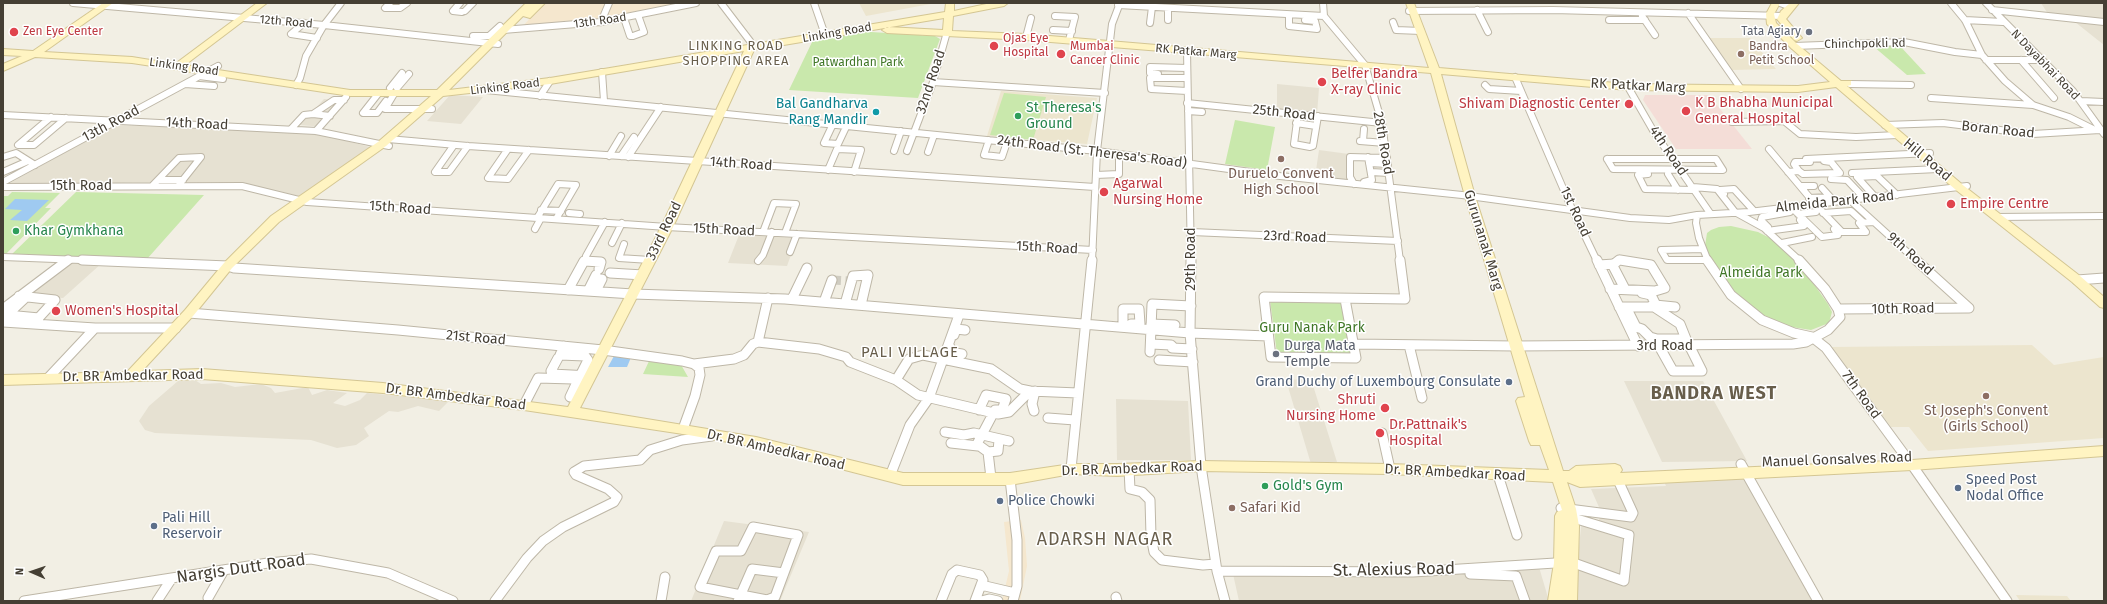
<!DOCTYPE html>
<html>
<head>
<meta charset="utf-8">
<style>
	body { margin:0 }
	#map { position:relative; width:2107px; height:604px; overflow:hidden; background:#f2efe4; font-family:"Fira Sans",sans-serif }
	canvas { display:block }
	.frame { position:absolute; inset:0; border:4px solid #453f34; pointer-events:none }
	.north { position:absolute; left:12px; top:552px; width:40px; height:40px; -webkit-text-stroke:3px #fff; paint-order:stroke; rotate:272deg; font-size:11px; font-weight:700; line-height:16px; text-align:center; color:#453f34 }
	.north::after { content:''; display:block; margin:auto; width:14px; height:18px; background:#453f34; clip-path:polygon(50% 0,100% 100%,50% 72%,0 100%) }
</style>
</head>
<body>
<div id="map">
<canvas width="2107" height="604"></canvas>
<div class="frame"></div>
<div class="north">N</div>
</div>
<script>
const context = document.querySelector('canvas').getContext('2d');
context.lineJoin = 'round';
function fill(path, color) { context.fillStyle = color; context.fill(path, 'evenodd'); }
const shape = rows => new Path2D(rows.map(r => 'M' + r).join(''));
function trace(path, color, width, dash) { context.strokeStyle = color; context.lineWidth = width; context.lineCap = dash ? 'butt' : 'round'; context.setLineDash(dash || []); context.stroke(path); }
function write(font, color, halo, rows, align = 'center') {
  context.font = font + ' "Fira Sans",sans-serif'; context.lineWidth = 3; context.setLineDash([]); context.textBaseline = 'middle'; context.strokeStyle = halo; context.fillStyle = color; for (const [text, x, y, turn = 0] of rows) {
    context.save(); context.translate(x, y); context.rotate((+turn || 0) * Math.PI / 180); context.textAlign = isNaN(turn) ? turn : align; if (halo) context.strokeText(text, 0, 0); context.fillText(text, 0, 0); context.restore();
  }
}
fill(shape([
	[2041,3,2104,3,2104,45,2075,22,2050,17],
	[1277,84,1319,88,1317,114,1277,110],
	[450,95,483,97,461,124,427,121],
	[324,99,348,100,324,127,300,125],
	[115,125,317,133,370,147,302,197,234,182,8,184],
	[1319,150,1349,154,1348,181,1315,177],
	[739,235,797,238,787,266,728,263],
	[69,262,102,263,63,298,26,296],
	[192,378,201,384,221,383,235,387,261,384,271,388,275,393,308,387,312,395,327,390,347,393,333,403,345,406,360,400,367,393,449,401,439,411,418,406,398,412,389,411,364,428,369,436,356,445,337,448,311,440,155,433,145,430,139,421,149,406,178,381],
	[1311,379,1337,462,1311,464,1286,380],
	[1624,381,1703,381,1747,461,1662,462],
	[1116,399,1188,401,1191,460,1117,460],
	[1745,474,1815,601,1573,601,1582,519,1597,523,1602,514,1591,489,1666,486,1662,477],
	[724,521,809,532,780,601,691,601],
	[1539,567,1549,601,1239,601,1233,574]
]), '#e6e1d2');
fill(shape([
	[544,3,680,3,618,16,522,27],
	[1021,520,1025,538,1027,566,1020,601,1002,601,1009,571,1004,522]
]), '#f5e7ce');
fill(shape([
	[859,3,936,3,866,16],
	[1707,38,1750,38,1776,69,1732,70],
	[1001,91,1097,98,1087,144,987,136],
	[2032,345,2054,365,2104,357,2104,438,1928,451,1909,427,1891,427,1831,347],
	[2016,595,2067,596,2071,601,2020,601]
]), '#ece5ce');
fill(shape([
	[1645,95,1709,95,1752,149,1676,149,1643,100]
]), '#f4ddd7');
fill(shape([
	[855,31,935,36,940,39,918,98,789,90,814,38],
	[1873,46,1900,46,1926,74,1907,75],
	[1004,93,1046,97,1033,140,990,135],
	[1235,120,1275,127,1267,170,1225,164],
	[12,192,60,193,45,208,51,208,5,255,3,255,3,196,8,196],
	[76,192,204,195,147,259,11,255],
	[1731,226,1758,232,1772,239,1786,251,1806,273,1828,304,1832,312,1829,323,1811,330,1785,326,1762,315,1736,295,1713,265,1705,246,1707,233,1711,230,1719,227],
	[1270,300,1342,302,1353,356,1277,354],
	[650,359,680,363,688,377,643,374]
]), '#c9e8ac');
fill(shape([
	[15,199,49,200,27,221,10,220,22,210,5,209],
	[632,355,627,367,608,367,614,356]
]), '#9fcaf1');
trace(shape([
	[832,280,849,281]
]), '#cfccc1', 9, [9, 4.5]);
const streetFar1 = shape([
	[73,3,324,25,498,44],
	[390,3,385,8,400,8,407,3],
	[460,3,453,11,462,12],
	[721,3,750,41],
	[814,3,823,29],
	[1323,3,1324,16,1365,65,1382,123,1400,261],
	[1780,3,1791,7],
	[1951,3,1965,20,1982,55,2005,81,2033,105,2069,117,2093,129],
	[1986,3,2073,91,2104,134],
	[1118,5,1324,16],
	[1168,8,1168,20],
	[1477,10,1488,32],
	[1992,10,2104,22],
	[465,11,473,3],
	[1409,11,1553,10,1783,16],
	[1688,13,1741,89],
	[1289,15,1289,26,1317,29,1315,21,1305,20],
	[1055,16,1075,17,1069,40],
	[1642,16,1655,35],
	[624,18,630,36,633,36,644,32,638,15],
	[1609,20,1645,20],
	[1965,20,2003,22],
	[601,22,609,3],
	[1393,22,1396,30,1421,31],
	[304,23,291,34,317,38],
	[1150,23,1152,7],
	[503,30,601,22,696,3],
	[1053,30,1072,31],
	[473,36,489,36,500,26],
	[1026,37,1031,18],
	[1794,46,1904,42,1955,52,1982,55],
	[1187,51,1191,261],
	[1986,60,2042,60],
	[2021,60,2054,98],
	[602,72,604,101],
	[1158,74,1150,73,1150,67,1187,68],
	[199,76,223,79],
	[1515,77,1572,209,1597,261],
	[1187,78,1150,78,1151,89,1187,91],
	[933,82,1105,93],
	[185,84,214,86],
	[1850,84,1911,85],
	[296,85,300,78,306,56,324,25,341,3],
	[1485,85,1489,89,1521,91],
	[1628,87,1654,132,1710,213],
	[390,88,402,73],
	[397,88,409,74],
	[486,90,1097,151,1280,176,1462,195,1630,218,1669,220,1697,215],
	[378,94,363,113,377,113,386,101],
	[394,94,385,109,432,109],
	[540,96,550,81],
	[1931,98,2033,105],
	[2081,101,2104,102],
	[1187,103,1382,123],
	[1188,111,1202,112],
	[1298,114,1294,144,1310,147,1313,146,1318,116],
	[3,115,316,131,389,146],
	[330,116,313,114,334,100,344,100],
	[51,117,18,145,34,145,66,118],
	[1732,122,1784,121,1800,134,1856,137,1897,135],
	[1296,123,1316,126],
	[833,124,824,143,838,144,847,125],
	[1885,125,1943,123,2033,134,2100,130],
	[291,129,304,115,313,114],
	[316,131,346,97],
	[388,139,468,146,1095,187],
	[989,140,984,155,1002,157,1007,142],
	[1360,141,1385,143],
	[1363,141,1364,129],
	[454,145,435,172,449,172,468,146],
	[508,149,488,178,508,179,529,150],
	[1769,149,1815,204,1842,232,1866,232,1859,223,1874,222],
	[894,151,901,131],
	[907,151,933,82,947,32],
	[928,152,934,135],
	[609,156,621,136],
	[621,156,634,137],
	[3,157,16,153,35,165],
	[628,157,661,107],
	[1607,159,1716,159,1723,170,1613,169,1607,159],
	[1806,159,1930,153],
	[1369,163,1388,164],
	[828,170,837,149,861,150,854,172],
	[1799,171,1794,164,1795,162,1810,162],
	[3,172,28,161],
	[1371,172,1389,173],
	[1788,172,1799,171,1803,174,1840,173,1831,162,1824,161],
	[1852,173,1938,169],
	[1648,174,1638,175,1645,189,1694,190],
	[1668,174,1678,190],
	[1096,175,1119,174,1119,154],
	[1831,179,1847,180,1865,199],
	[158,180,183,180],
	[3,182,218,66],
	[1364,182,1372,180,1368,157],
	[1354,184,1350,177,1350,157,1387,158],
	[152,186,179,158,201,157,178,186],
	[3,187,242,186,307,202,667,227,1093,250],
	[1693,187,1717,189,1735,212,1764,228,1800,261],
	[1822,188,1832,199],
	[1804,189,1801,186,1814,186],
	[1724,194,1720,190,1734,189,1754,211],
	[1809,198,1829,197],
	[1876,198,1857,177,1877,176,1897,195],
	[1851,201,1917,261],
	[1791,207,1822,237,1838,235,1834,229],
	[541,210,561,211],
	[569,213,580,214],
	[1823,213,1851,211,1864,223],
	[1798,214,1816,212],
	[1997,217,2104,216],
	[537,218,558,184,576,185,556,219],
	[1768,227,1761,220,1762,217,1790,212],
	[535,229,541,218],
	[1767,231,1804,226,1800,220],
	[763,232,774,203,796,204,785,233],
	[1192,232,1398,241],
	[612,243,622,223],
	[1782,243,1812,237],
	[624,244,619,258,650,260],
	[1703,249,1661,250,1667,260,1707,260],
	[790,252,797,234],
	[586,256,605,222],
	[3,257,107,261],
	[66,261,68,260],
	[584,261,587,261],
	[758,261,763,255,772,232],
	[1092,261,1097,151,1112,24,1120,3],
	[1618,261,1626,261],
	[1708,261,1699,238,1696,223,1697,215,1749,212,1967,186]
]);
const street = shape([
	[82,260,228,266,234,268,633,294,785,299,1190,333,1268,336],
	[1191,260,1190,333,1201,466,1217,571,1225,601],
	[1597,260,1638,346],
	[1707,260,1731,295,1762,320,1794,333,1812,337,1826,348,1906,457],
	[1916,260,1969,308],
	[1612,264,1625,289],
	[1599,265,1614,264,1619,260],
	[610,273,643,275],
	[2077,280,2104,278],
	[1610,289,1655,291,1665,288,1651,265,1620,260],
	[568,290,584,261,601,262,599,269],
	[588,291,596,275],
	[596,291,602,279],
	[1642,293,1651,295,1656,305,1651,306],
	[19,296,55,300,33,324],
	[24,299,7,315,39,318],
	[792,299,807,268],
	[1345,299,1356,358,1271,357,1264,297,1405,299,1400,260],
	[824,302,832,280],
	[845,304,853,276,868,275,861,305],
	[1655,305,1675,307],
	[1619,307,1626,307],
	[1626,307,1654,307,1680,324,1686,339,1657,339,1650,337,1642,329,1636,327,1626,307],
	[3,309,68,260],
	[1838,309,1969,308],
	[189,313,398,330,603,350,682,361,694,364,699,368,700,375,695,396,683,429],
	[3,322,95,328,176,328],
	[1151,324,1175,325],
	[1123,327,1123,309,1139,309,1140,324,1131,324],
	[954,335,956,329,965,330],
	[758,342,768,298],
	[1151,344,1171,345,1174,348],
	[1354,344,1515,346,1793,344,1806,342,1828,330,1840,317,1838,309,1825,289,1799,260],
	[1409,345,1422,398],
	[564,346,560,355,585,356,588,360],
	[1659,346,1673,371,1702,371,1688,343],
	[950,347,949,352,962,354],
	[1172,348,1192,349],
	[1150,352,1152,304,1191,306],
	[558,358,551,371,552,374,590,376],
	[1159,360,1193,362],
	[694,364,734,359,744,355,753,344,758,342,819,349,846,357,850,362,896,380,918,395,998,414,1009,412,1030,391,1078,393],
	[580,376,587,362],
	[49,377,95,328],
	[896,380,909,359,923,355,991,369,1020,389,1030,391],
	[570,397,578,380],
	[524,405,538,378,573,379],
	[979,410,986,395,1006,399,1002,410,995,410],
	[1034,411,1032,404,1035,391],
	[1048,418,1075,420],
	[945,432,964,435,974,433,1009,441],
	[1382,433,1390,469],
	[951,443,978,446],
	[988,452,998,451,999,440],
	[1741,464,1818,601],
	[1912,465,2007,601],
	[1071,469,1092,260],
	[1129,469,1130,489,1142,492,1150,500,1151,536,1154,552,1162,560,1203,565,1216,564],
	[1498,475,1517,535],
	[890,476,910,425,929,398,959,315],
	[991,478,988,452,977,444,995,410],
	[1010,479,1017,540,1017,586,1013,601],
	[1561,508,1631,517,1633,513,1617,478],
	[753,527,798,535,775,597,767,600,700,587,716,551,741,551,753,527],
	[1217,571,1413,572,1571,562,1624,581,1629,535,1567,516],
	[1470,574,1516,576,1525,601],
	[1116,597,1117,601],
	[208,598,224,570],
	[24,601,268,563,311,559,388,573,453,601],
	[157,601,172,578],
	[495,601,527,558,543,541,563,527,614,502,617,497,608,489,576,475,574,472,584,466,640,460,650,450,682,440,712,436],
	[661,601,665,577],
	[738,601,752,569,784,573],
	[941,601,952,574,957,570,980,575,983,580,981,585,1015,593],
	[975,601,981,585],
	[981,601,989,599,998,601]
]);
const secondary = shape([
	[103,3,113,3,44,52,132,57,175,64,257,3,267,3,185,65,350,90,437,90,526,3,545,3,530,18,523,16,449,90,550,78,945,12,946,3,954,3,954,11,991,3,1008,3,1004,6,953,16,952,31,1026,34,1429,68,1406,3,1414,3,1439,68,1628,84,1798,86,1830,82,1791,48,1767,24,1766,14,1772,3,1780,3,1774,14,1776,23,1797,44,1841,81,1851,81,1851,85,1847,86,1964,186,2080,276,2104,297,2104,308,2100,307,2072,282,1956,190,1836,87,1798,92,1628,90,1441,74,1475,196,1563,471,1569,471,1576,466,1615,464,1620,466,1622,470,1620,473,1912,460,2104,446,2104,456,1912,470,1580,487,1567,482,1576,509,1579,526,1577,601,1548,601,1554,563,1555,516,1557,512,1562,510,1553,482,1390,474,1201,471,1117,476,1071,474,1010,485,903,485,756,447,683,434,524,410,383,393,202,379,3,385,3,375,127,372,185,310,224,263,271,216,378,142,431,96,350,96,132,63,35,57,3,71,3,64,22,56,3,55,3,49,33,51,103,3],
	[944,18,943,30,887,27,882,30,887,33,1026,40,1431,73,1465,196,1525,397,1518,398,1516,401,1529,441,1531,445,1540,445,1549,470,1390,464,1201,461,1117,464,1071,464,1010,473,903,473,756,437,580,408,673,227,754,50,944,18],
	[744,51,661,227,568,407,383,383,202,369,142,371,193,316,232,268,279,222,386,146,443,96,550,84,744,51],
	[1790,3,1799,3,1786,19,1802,38,1797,41,1794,40,1777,19,1781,11,1790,3]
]);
trace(streetFar1, '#beb7a7', 8);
trace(street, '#beb7a7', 11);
trace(secondary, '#d4c693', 2);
trace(streetFar1, '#fff', 6);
trace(street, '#fff', 9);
fill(secondary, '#fff4c2');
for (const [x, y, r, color] of [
	[14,32,5,"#e0444e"],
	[1809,32,4,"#6b7280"],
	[994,46,5,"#e0444e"],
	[1061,54,5,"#e0444e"],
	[1741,54,4,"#8d6e63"],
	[1322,82,5,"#e0444e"],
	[1629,104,5,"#e0444e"],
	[1686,111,5,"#e0444e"],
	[876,112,4,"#0f9aa8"],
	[1018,116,4,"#2e9e5b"],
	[1281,159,4,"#8d6e63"],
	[1104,192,5,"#e0444e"],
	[1951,204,5,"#e0444e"],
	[16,231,4,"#2e9e5b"],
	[56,311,5,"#e0444e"],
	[1276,354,4,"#6b7280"],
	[1509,382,4,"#5c6f8a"],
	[1986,396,4,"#8d6e63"],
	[1385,408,5,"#e0444e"],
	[1380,433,5,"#e0444e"],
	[1265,486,4,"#2e9e5b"],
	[1958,488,4,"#5c6f8a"],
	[1000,501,4,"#5c6f8a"],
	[1232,508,4,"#8d6e63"],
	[154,526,4,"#5c6f8a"]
]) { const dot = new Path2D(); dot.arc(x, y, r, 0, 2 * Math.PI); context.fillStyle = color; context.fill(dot); trace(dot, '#fff', 1.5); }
write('12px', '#453f34', '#fff', [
	["13th Road",600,21,-8],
	["12th Road",286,22,5],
	["Linking Road",837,33,-10],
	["Chinchpokli Rd",1865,44,-1],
	["RK Patkar Marg",1196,52,5],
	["N Dayabhai Road",2045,65,46],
	["Linking Road",184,67,8],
	["Linking Road",505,87,-7]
]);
write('12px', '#be3a42', '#fff', [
	["Zen Eye Center",23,32],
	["Ojas Eye",1003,39],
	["Hospital",1003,53],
	["Mumbai",1070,47],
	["Cancer Clinic",1070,61]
], 'left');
write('12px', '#5b616d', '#fff', [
	["Tata Agiary",1801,32]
], 'right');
write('12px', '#785e54', '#fff', [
	["Bandra",1749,47],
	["Petit School",1749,61]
], 'left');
write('12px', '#407727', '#fff', [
	["Patwardhan Park",858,63]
]);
context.letterSpacing = '1px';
write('13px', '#685e4b', '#fff', [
	["LINKING ROAD",736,46],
	["SHOPPING AREA",736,61]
]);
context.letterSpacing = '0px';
write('14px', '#be3a42', '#fff', [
	["Belfer Bandra",1331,74],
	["X-ray Clinic",1331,90],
	["K B Bhabha Municipal",1695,103],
	["General Hospital",1695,119],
	["Shivam Diagnostic Center",1620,104,"right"],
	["Agarwal",1113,184],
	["Nursing Home",1113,200],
	["Empire Centre",1960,204],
	["Women's Hospital",65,311],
	["Shruti",1376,400,"right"],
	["Nursing Home",1376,416,"right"],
	["Dr.Pattnaik's",1389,425],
	["Hospital",1389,441]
], 'left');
write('14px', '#453f34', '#fff', [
	["32nd Road",931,82,-72],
	["RK Patkar Marg",1638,86,3],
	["25th Road",1284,113,6],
	["13th Road",111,124,-28],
	["14th Road",197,124,3],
	["Boran Road",1998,130,6],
	["28th Road",1383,143,80],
	["4th Road",1668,151,56],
	["24th Road (St. Theresa's Road)",1092,152,7],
	["Hill Road",1927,160,40],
	["14th Road",741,164,4],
	["15th Road",81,186],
	["Almeida Park Road",1835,202,-6],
	["15th Road",400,208,4],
	["1st Road",1575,212,65],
	["15th Road",724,230,3],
	["33rd Road",664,231,-64],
	["23rd Road",1295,237,2],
	["Gurunanak Marg",1483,240,73],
	["15th Road",1047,248,3],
	["9th Road",1910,254,42],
	["29th Road",1191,259,-90],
	["10th Road",1903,309,-1],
	["21st Road",476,338,5],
	["3rd Road",1665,346],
	["Dr. BR Ambedkar Road",133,376,-1],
	["7th Road",1861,395,54],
	["Dr. BR Ambedkar Road",456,397,7],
	["Dr. BR Ambedkar Road",776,450,13],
	["Manuel Gonsalves Road",1837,460,-2],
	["Dr. BR Ambedkar Road",1132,469,-2],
	["Dr. BR Ambedkar Road",1455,473,3]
]);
write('14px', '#0d838f', '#fff', [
	["Bal Gandharva",868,104],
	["Rang Mandir",868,120]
], 'right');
write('14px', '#27864d', '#fff', [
	["St Theresa's",1026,108],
	["Ground",1026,124],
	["Khar Gymkhana",24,231],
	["Gold's Gym",1273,486]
], 'left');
write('14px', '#785e54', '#fff', [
	["Duruelo Convent",1281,174],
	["High School",1281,190],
	["St Joseph's Convent",1986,411],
	["(Girls School)",1986,427],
	["Safari Kid",1240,508,"left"]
]);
write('14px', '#407727', '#fff', [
	["Almeida Park",1761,273],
	["Guru Nanak Park",1312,328]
]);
write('14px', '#5b616d', '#fff', [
	["Durga Mata",1284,346],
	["Temple",1284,362]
], 'left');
write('14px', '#4e5e75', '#fff', [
	["Grand Duchy of Luxembourg Consulate",1501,382,"right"],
	["Speed Post",1966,480],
	["Nodal Office",1966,496],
	["Police Chowki",1008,501],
	["Pali Hill",162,518],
	["Reservoir",162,534]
], 'left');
context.letterSpacing = '1px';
write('15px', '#685e4b', '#fff', [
	["PALI VILLAGE",910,353]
]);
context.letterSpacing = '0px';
write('17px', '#453f34', '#fff', [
	["Nargis Dutt Road",241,569,-8],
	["St. Alexius Road",1394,570,-1]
]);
context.letterSpacing = '1px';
write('bold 18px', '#685e4b', '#fff', [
	["BANDRA WEST",1714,394]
]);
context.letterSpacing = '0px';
context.letterSpacing = '1px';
write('18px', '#685e4b', '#fff', [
	["ADARSH NAGAR",1105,540]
]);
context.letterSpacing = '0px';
</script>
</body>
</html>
